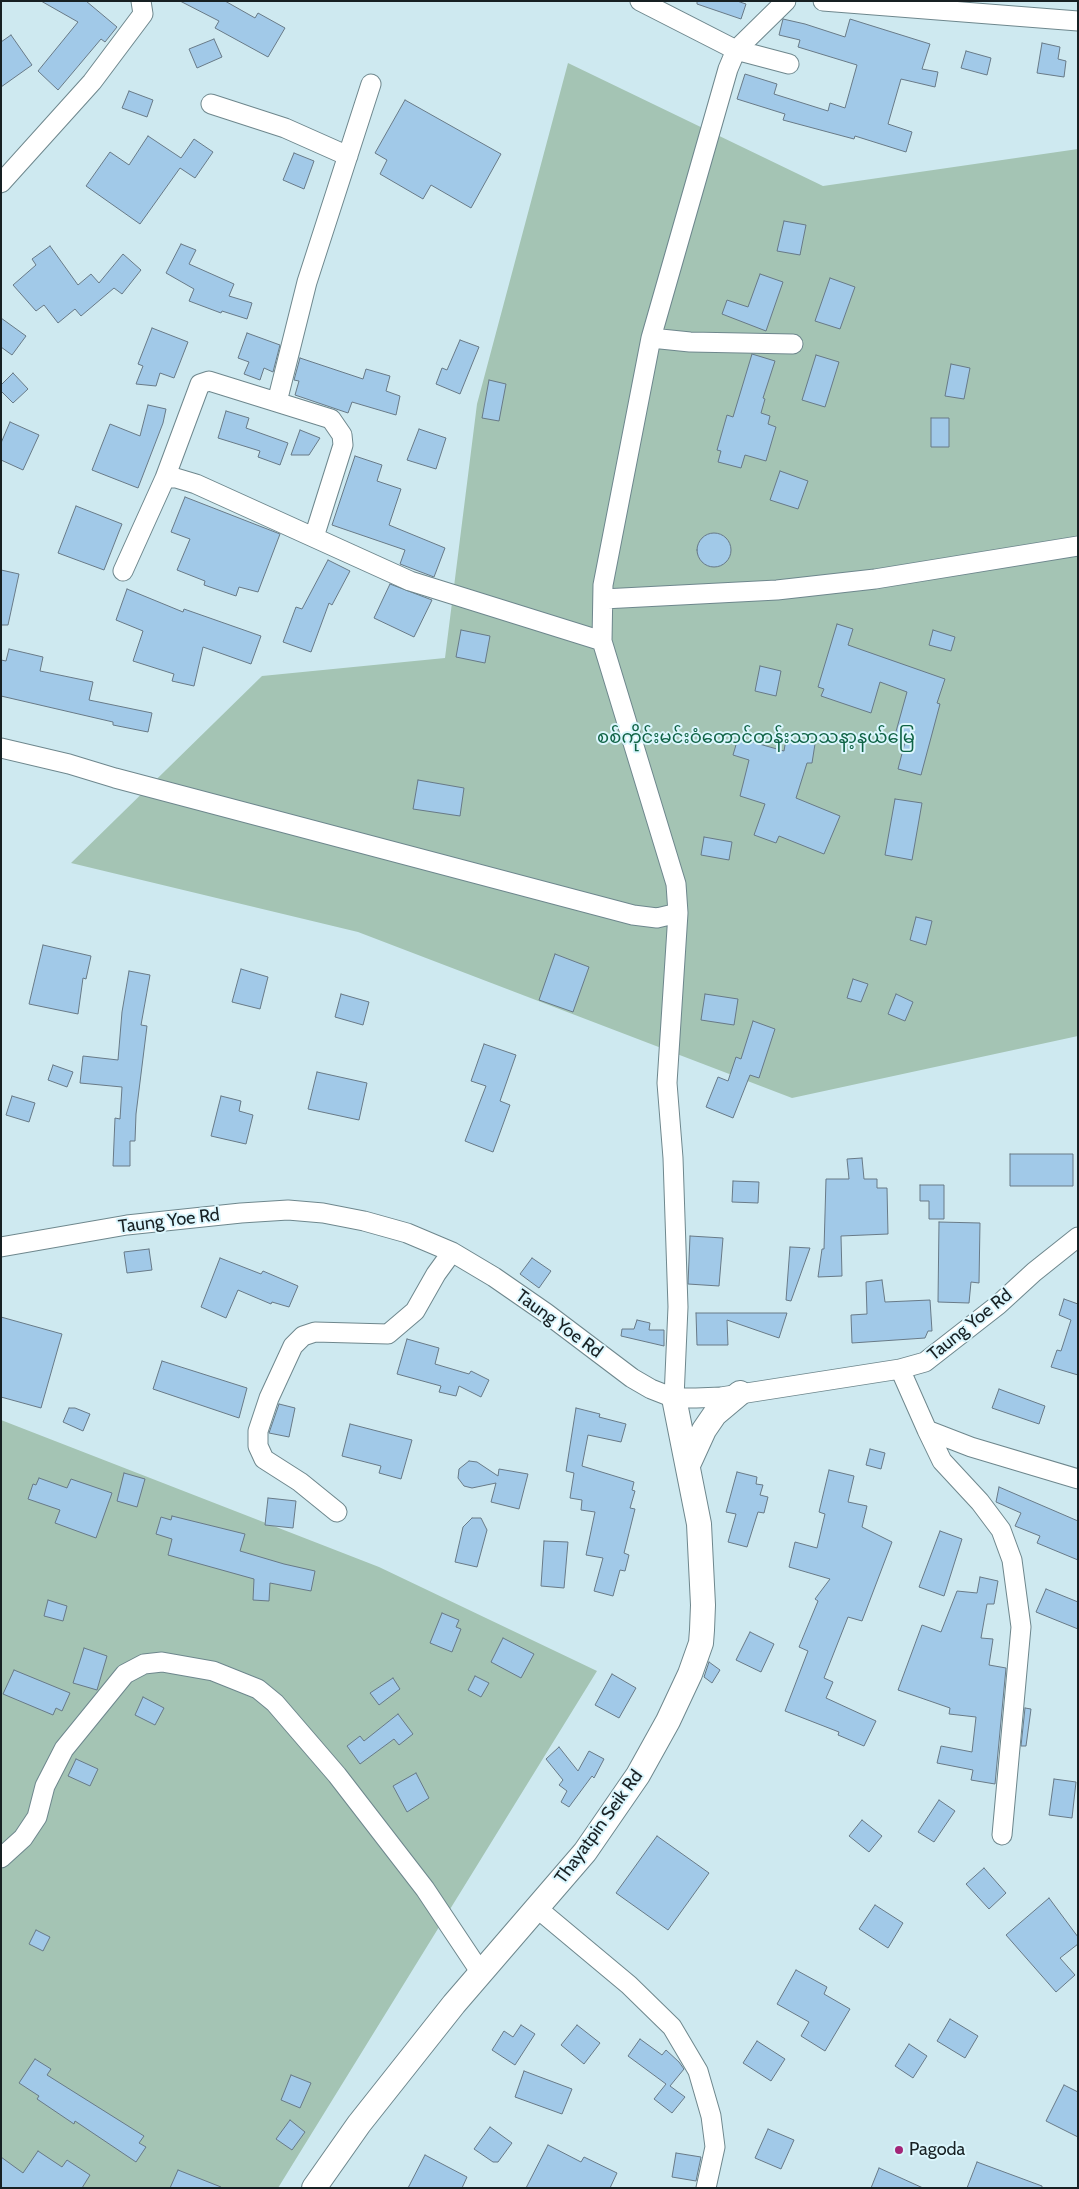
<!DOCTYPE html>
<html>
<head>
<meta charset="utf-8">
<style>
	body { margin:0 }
	#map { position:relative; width:1079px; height:2189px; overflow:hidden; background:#cee9f0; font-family:Cabin,sans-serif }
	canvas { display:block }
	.frame { position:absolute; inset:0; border:2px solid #172023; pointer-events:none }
</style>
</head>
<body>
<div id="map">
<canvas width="1079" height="2189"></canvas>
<div class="frame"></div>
</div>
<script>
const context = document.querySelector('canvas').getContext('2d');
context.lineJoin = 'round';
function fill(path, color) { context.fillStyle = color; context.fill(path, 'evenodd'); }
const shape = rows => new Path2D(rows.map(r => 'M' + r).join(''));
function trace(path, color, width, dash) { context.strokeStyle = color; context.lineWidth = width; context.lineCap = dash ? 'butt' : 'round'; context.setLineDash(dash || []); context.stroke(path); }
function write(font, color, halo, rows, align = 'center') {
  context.font = font + ' Cabin,"Noto Sans Myanmar",sans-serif'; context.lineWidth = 4; context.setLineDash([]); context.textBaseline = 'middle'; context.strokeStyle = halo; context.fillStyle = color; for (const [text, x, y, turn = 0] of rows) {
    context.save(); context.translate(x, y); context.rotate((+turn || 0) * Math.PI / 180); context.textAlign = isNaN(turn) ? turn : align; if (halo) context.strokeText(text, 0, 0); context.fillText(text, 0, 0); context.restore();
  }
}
fill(shape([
	[568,63,823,186,1078,149,1078,1036,792,1098,358,932,71,863,262,676,445,658,477,404],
	[1,1420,379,1567,597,1671,278,2188,1,2188]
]), '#a4c4b4');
const building = shape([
	[41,1,86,1,117,27,105,42,101,39,58,90,38,71,78,22,41,1],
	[180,1,225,1,255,18,258,13,285,28,268,57,215,28,219,21,180,1],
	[697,1,737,1,746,4,741,19,697,4,697,1],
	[783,19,805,24,845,37,850,19,930,44,922,69,938,72,935,87,901,79,888,124,912,132,906,152,855,136,854,139,783,120,785,114,737,99,745,74,777,84,774,94,828,111,830,103,845,108,857,65,798,47,800,40,779,35,783,19],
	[11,35,32,65,1,87,1,42,11,35],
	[214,39,222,57,197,68,189,49,214,39],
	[1042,43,1060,47,1058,59,1066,61,1064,77,1037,73,1042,43],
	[966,51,991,58,987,75,961,68,966,51],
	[129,91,153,100,147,117,122,108,129,91],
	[405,100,501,154,471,208,431,185,423,199,380,174,387,160,375,153,405,100],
	[148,136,181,158,194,139,213,152,195,178,180,168,140,224,86,186,110,152,129,165,148,136],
	[294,153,314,161,304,189,283,180,294,153],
	[784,221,806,225,800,255,777,251,784,221],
	[181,244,196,250,189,264,234,284,229,296,252,303,247,319,222,311,221,313,189,301,194,289,166,273,181,244],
	[50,246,78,285,91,274,99,283,123,254,141,270,122,294,114,288,81,316,75,309,58,323,44,305,36,311,13,285,36,265,32,259,50,246],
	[760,274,783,282,766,331,722,314,727,300,748,307,760,274],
	[830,278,855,287,840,329,815,321,830,278],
	[1,318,26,336,12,355,1,347,1,318],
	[152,328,188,342,174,378,160,373,156,386,136,384,143,366,138,364,152,328],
	[247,333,280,345,273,372,264,368,260,380,244,374,249,362,238,358,247,333],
	[460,340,479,347,460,394,436,384,442,368,447,370,460,340],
	[752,354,775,361,763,398,765,399,761,413,770,416,768,424,776,427,766,461,745,455,741,468,718,462,721,451,717,450,727,415,733,417,752,354],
	[816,355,839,362,825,407,802,400,816,355],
	[300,358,363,379,366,369,390,376,386,391,400,396,396,415,352,402,348,413,295,395,299,381,294,380,300,358],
	[951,364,970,368,964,399,945,396,951,364],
	[13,373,28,389,13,403,1,391,1,385,13,373],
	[489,380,506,384,499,421,482,418,489,380],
	[148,405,166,409,163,423,138,488,92,470,110,424,140,436,148,405],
	[226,411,249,418,246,428,288,443,280,465,258,457,260,451,218,438,226,411],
	[931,418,949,418,949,447,931,447,931,418],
	[10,422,39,435,23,470,1,460,1,443,10,422],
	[419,429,446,438,436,469,407,460,419,429],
	[300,430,320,438,309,455,291,455,300,430],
	[355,456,382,465,377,481,401,489,389,525,445,548,434,577,400,564,405,550,332,525,355,456],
	[780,471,808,481,798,509,770,500,780,471],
	[185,497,280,534,258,592,239,587,236,596,204,585,205,581,177,570,190,539,171,532,185,497],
	[76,506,122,524,104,570,58,553,76,506],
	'697 550a17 17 0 1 1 34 0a17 17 0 1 1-34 0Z',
	[328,560,350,571,332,605,329,603,311,652,283,642,296,607,302,609,328,560],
	[1,570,19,574,8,625,1,625,1,570],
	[390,584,432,600,414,637,374,618,390,584],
	[127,589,183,612,184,609,261,636,251,664,203,647,194,686,172,681,174,674,133,661,143,631,116,620,127,589],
	[837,624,853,629,848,645,945,679,937,703,940,704,921,775,898,769,906,738,895,735,907,692,880,682,871,713,821,696,824,689,818,687,837,624],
	[461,630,490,636,485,663,456,657,461,630],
	[933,630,955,637,951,651,929,645,933,630],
	[9,649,43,657,40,671,93,682,89,700,152,713,148,732,113,725,113,722,1,696,1,660,6,661,9,649],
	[760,666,781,671,776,696,755,691,760,666],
	[738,738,784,751,786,739,815,744,812,763,807,763,796,798,840,816,824,854,779,836,776,843,754,835,765,804,740,796,749,760,733,755,738,738],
	[418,780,464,788,460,816,413,809,418,780],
	[895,799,922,803,912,860,885,855,895,799],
	[704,837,732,842,729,860,701,855,704,837],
	[916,917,932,921,926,945,910,940,916,917],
	[43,945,91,956,86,979,83,978,78,1014,29,1004,43,945],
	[555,954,589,967,573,1012,539,1000,555,954],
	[241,969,268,977,260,1009,232,1002,241,969],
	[129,971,150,975,141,1025,147,1026,136,1114,135,1141,130,1141,130,1166,113,1166,115,1118,120,1119,122,1087,80,1083,83,1056,118,1060,122,1012,129,971],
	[853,979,868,984,861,1002,847,998,853,979],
	[341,994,369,1002,363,1025,335,1017,341,994],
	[705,994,738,999,734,1025,701,1020,705,994],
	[896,994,913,1002,905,1021,888,1014,896,994],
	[753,1021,775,1029,759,1078,750,1075,733,1118,706,1107,718,1077,728,1081,736,1057,741,1059,753,1021],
	[484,1044,516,1055,500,1101,510,1105,493,1152,465,1141,486,1086,471,1081,484,1044],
	[53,1065,73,1072,67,1087,48,1080,53,1065],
	[317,1072,367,1083,359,1120,308,1109,317,1072],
	[12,1096,35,1103,29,1122,6,1115,12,1096],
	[221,1096,241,1101,239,1111,253,1115,246,1144,211,1136,221,1096],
	[1010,1154,1073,1154,1073,1186,1010,1186,1010,1154],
	[862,1158,864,1179,877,1179,877,1188,887,1188,888,1234,841,1236,842,1276,818,1277,822,1249,824,1249,826,1179,849,1179,847,1159,862,1158],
	[733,1181,759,1182,758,1203,732,1202,733,1181],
	[920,1185,944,1185,944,1219,929,1219,929,1201,920,1201,920,1185],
	[939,1222,980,1223,979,1283,971,1282,969,1303,938,1302,939,1222],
	[690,1236,723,1238,719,1286,688,1284,690,1236],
	[790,1247,810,1248,791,1301,786,1300,790,1247],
	[149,1249,152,1270,127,1273,124,1252,149,1249],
	[220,1258,261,1274,263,1271,298,1286,289,1307,272,1302,271,1304,238,1290,226,1318,201,1307,220,1258],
	[532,1258,551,1271,539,1288,520,1274,532,1258],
	[882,1280,885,1302,930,1300,932,1331,928,1331,925,1338,852,1343,851,1315,867,1314,866,1282,882,1280],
	[1064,1299,1078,1304,1078,1375,1051,1367,1057,1350,1061,1351,1071,1320,1059,1315,1064,1299],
	[696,1313,787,1313,779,1338,727,1320,728,1345,697,1345,696,1313],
	[1,1317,62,1334,41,1408,1,1397,1,1317],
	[637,1320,650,1323,649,1330,664,1330,664,1346,621,1336,622,1329,634,1329,637,1320],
	[407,1339,439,1348,435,1364,469,1374,471,1371,489,1380,481,1397,459,1386,456,1396,439,1392,441,1386,397,1374,407,1339],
	[162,1361,247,1388,239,1418,153,1389,162,1361],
	[999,1389,1045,1406,1039,1424,992,1408,999,1389],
	[279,1404,295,1408,289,1437,269,1433,279,1404],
	[69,1408,75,1408,90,1414,83,1431,63,1422,69,1408],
	[576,1408,600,1414,599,1417,626,1424,621,1442,588,1435,582,1466,634,1482,632,1490,635,1491,630,1508,635,1509,624,1553,629,1555,625,1571,620,1570,613,1596,594,1591,603,1558,586,1555,595,1512,581,1510,582,1500,570,1498,574,1473,566,1471,576,1408],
	[350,1424,412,1440,401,1479,379,1473,381,1466,342,1456,350,1424],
	[870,1449,885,1453,881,1469,866,1465,870,1449],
	[469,1461,477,1462,498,1476,499,1469,528,1474,519,1509,491,1502,496,1483,472,1488,464,1486,458,1478,459,1469,469,1461],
	[829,1470,854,1476,848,1502,867,1506,862,1527,892,1542,862,1621,848,1617,824,1678,833,1682,826,1698,876,1721,864,1746,838,1735,839,1732,785,1711,808,1651,799,1647,818,1601,815,1599,830,1579,789,1567,795,1542,817,1548,825,1514,819,1512,829,1470],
	[737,1472,757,1477,756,1484,763,1485,760,1495,768,1497,764,1513,758,1512,747,1547,728,1542,736,1514,726,1512,737,1472],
	[124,1473,145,1479,137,1507,117,1501,124,1473],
	[39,1478,67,1488,71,1479,112,1493,96,1538,55,1523,60,1510,28,1499,33,1484,36,1485,39,1478],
	[999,1487,1078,1521,1078,1560,1037,1543,1040,1536,1015,1526,1021,1513,996,1502,999,1487],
	[268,1498,296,1501,293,1528,265,1525,268,1498],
	[172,1516,245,1534,240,1551,284,1564,315,1571,311,1591,270,1583,269,1601,253,1600,254,1579,168,1555,172,1539,156,1534,161,1517,171,1520,172,1516],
	[472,1518,481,1518,487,1530,477,1567,455,1562,463,1527,472,1518],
	[940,1531,962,1539,944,1596,919,1587,940,1531],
	[544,1541,568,1542,564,1588,541,1586,544,1541],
	[980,1577,998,1581,994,1604,987,1604,981,1638,993,1639,989,1665,1006,1668,995,1784,971,1780,973,1770,937,1763,941,1746,972,1752,976,1717,949,1714,950,1708,898,1690,922,1625,941,1632,957,1591,977,1593,980,1577],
	[1046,1589,1078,1602,1078,1629,1036,1612,1046,1589],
	[48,1600,67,1606,63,1621,44,1616,48,1600],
	[442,1613,459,1620,456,1627,461,1629,452,1652,430,1643,442,1613],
	[750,1632,774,1644,761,1672,736,1660,750,1632],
	[503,1638,534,1654,521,1678,491,1662,503,1638],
	[84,1648,107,1656,97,1690,73,1683,84,1648],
	[709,1662,720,1670,712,1683,704,1677,709,1662],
	[14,1670,70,1693,62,1711,56,1708,53,1715,3,1694,14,1670],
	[612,1674,636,1688,619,1718,595,1705,612,1674],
	[475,1676,489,1683,481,1697,468,1690,475,1676],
	[393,1678,400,1689,379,1705,370,1693,393,1678],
	[143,1697,164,1708,155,1725,135,1715,143,1697],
	[1025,1708,1031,1709,1026,1746,1021,1746,1025,1708],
	[398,1714,413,1734,399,1745,394,1739,360,1764,347,1746,360,1736,364,1741,398,1714],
	[559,1747,578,1771,589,1751,604,1759,594,1778,592,1776,569,1807,561,1802,567,1791,559,1785,563,1780,546,1759,559,1747],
	[76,1759,98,1769,90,1786,68,1776,76,1759],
	[416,1773,429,1798,407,1812,393,1786,416,1773],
	[1054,1779,1076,1782,1072,1818,1049,1815,1054,1779],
	[939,1800,955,1811,934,1842,918,1832,939,1800],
	[862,1820,882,1836,869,1852,849,1836,862,1820],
	[657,1836,709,1873,668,1930,616,1893,657,1836],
	[984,1868,1006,1893,989,1909,966,1884,984,1868],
	[1049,1898,1078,1937,1078,1944,1060,1958,1075,1975,1056,1992,1006,1935,1049,1898],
	[875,1905,903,1923,888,1948,859,1929,875,1905],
	[36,1930,50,1937,43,1951,29,1944,36,1930],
	[796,1970,827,1987,824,1994,850,2009,825,2051,801,2036,809,2022,777,2004,796,1970],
	[950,2019,978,2036,965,2058,937,2041,950,2019],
	[521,2025,535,2034,515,2065,492,2050,504,2031,513,2037,521,2025],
	[577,2025,600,2043,584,2064,561,2045,577,2025],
	[640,2039,662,2055,666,2050,679,2062,684,2069,670,2086,685,2097,672,2113,654,2099,666,2084,628,2056,640,2039],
	[757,2041,785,2059,771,2081,743,2063,757,2041],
	[909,2044,927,2056,913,2078,895,2066,909,2044],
	[35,2059,51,2069,47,2075,144,2136,139,2143,146,2147,136,2162,75,2121,74,2124,37,2099,39,2096,19,2083,35,2059],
	[524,2071,572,2089,562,2114,515,2097,524,2071],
	[291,2075,311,2083,300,2108,281,2100,291,2075],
	[1064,2085,1078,2092,1078,2137,1046,2121,1064,2085],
	[290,2120,305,2132,292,2150,276,2139,290,2120],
	[490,2127,512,2143,498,2162,493,2162,474,2149,490,2127],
	[768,2129,794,2140,781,2169,755,2158,768,2129],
	[548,2145,581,2162,584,2157,617,2173,610,2188,526,2188,548,2145],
	[38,2151,62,2167,67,2160,90,2175,82,2188,1,2188,1,2157,23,2173,38,2151],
	[676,2153,701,2157,696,2181,672,2177,676,2153],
	[425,2155,467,2177,462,2188,408,2188,425,2155],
	[977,2162,1042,2186,1042,2188,967,2188,977,2162],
	[879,2168,923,2188,871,2188,879,2168],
	[178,2170,221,2187,221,2188,170,2188,178,2170]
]);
fill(building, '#a1c9e8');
trace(building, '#687a87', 1);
const minor = shape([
	[640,1,736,50,789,64],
	[823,1,1078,21],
	[211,104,285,128,348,156],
	[1,183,92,82,143,14,141,1],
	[651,338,690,342,793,344],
	[277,402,307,282,371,84],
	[165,478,200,384,209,381,331,419,342,435,343,445,314,537],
	[123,571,165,478,176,478,196,484,410,581,602,641],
	[603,599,777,590,875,579,1078,546],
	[1,748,69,764,115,778,633,915,657,918,678,913],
	[1,1247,127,1225,241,1213,288,1210,323,1213,364,1221,407,1233,452,1252,494,1277,546,1313,632,1378,651,1389,674,1398,696,1398,721,1397,900,1369,925,1362,998,1305,1034,1272,1078,1237],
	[900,1369,927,1430,971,1447,1078,1479],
	[674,1398,678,1307,673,1158,667,1083,678,913,676,884,602,641,603,585,651,338,728,69,736,50,786,1],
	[927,1430,942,1461,980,1502,1001,1530,1012,1560,1021,1627,1002,1835],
	[337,1512,300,1482,264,1459,258,1446,258,1431,269,1398,293,1346,303,1336,315,1332,388,1334,415,1311,436,1274,452,1252],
	[1,1858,23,1838,37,1817,45,1786,64,1749,125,1674,144,1664,162,1662,213,1671,258,1689,275,1703,337,1775,425,1889,481,1973],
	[538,1909,629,1985,672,2027,698,2071,711,2116,715,2147,706,2188]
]);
const tertiary = shape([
	[688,1465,704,1430,715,1414,740,1393],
	[314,2188,359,2124,454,2004,585,1852,638,1775,668,1721,690,1674,701,1643,702,1630,703,1605,699,1524,674,1398]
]);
trace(minor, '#6e878d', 21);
trace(tertiary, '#6e878d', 26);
trace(minor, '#fff', 19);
trace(tertiary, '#fff', 24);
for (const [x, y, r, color] of [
	[899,2150,5,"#a32577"]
]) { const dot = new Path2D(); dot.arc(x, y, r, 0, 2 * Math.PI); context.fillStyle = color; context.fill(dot); trace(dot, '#dbf6fd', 2); }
write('18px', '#106446', '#dbf6fd', [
	["စစ်ကိုင်းမင်းဝံတောင်တန်းသာသနာ့နယ်မြေ",756,738]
]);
write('18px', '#172023', '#dbf6fd', [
	["Taung Yoe Rd",169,1221,-7],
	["Taung Yoe Rd",559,1324,36],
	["Taung Yoe Rd",970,1325,-39],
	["Thayatpin Seik Rd",599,1827,-54]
]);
write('18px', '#172023', '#dbf6fd', [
	["Pagoda",909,2150]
], 'left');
</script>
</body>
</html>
